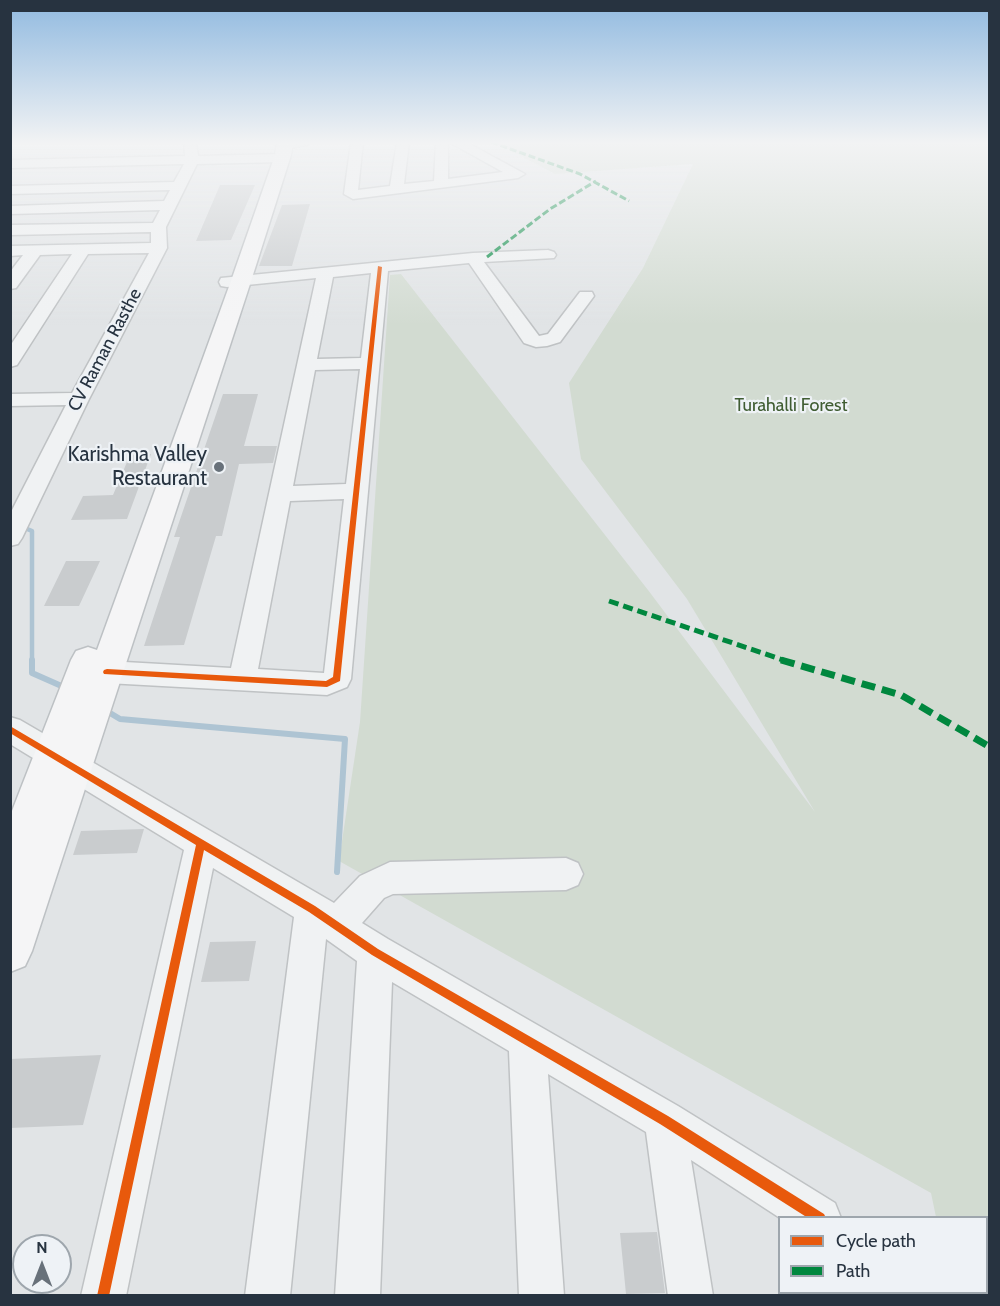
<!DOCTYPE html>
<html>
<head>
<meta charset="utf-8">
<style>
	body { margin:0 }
	#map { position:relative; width:1000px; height:1306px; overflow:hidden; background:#e1e4e6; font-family:Cabin,sans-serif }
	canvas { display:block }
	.frame { position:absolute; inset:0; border:12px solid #273340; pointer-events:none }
	.legend { position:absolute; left:778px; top:1216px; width:210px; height:78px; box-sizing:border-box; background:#eef2f6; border:2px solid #9ea6ad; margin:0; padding:8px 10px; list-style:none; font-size:18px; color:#273340 }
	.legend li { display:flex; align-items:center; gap:12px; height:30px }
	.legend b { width:30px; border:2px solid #9ea6ad }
	.north { position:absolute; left:12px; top:1234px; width:60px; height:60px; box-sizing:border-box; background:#eef2f6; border:2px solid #9ea6ad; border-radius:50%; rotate:0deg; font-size:16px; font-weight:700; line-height:24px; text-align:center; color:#273340 }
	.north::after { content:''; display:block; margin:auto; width:21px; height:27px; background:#68717a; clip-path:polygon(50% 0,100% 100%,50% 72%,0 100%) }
</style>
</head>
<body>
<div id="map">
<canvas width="1000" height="1306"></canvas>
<div class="frame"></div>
<ul class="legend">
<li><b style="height:8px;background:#e8590c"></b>Cycle path</li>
<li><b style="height:8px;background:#00873e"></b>Path</li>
</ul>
<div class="north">N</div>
</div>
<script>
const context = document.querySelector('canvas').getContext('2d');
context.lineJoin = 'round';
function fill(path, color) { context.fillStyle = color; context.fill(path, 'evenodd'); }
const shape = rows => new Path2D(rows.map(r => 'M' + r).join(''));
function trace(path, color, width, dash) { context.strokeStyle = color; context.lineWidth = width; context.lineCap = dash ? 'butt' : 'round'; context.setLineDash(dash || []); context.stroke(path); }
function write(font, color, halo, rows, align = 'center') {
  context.font = font + ' Cabin,sans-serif'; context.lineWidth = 4.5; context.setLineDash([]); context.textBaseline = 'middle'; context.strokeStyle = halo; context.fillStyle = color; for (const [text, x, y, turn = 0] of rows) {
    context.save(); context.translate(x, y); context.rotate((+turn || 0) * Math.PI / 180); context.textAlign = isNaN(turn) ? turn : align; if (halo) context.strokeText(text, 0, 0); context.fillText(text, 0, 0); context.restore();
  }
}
fill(shape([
	[494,142,989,142,989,1295,953,1295,952,1293,986,1292,986,1218,936,1217,931,1193,339,861,360,722,390,275,401,274,648,590,815,812,687,599,581,459,569,383,643,268,693,164,555,174]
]), '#d2dbd1');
trace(shape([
	[20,526,32,531,32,661]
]), '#aec4d3', 4.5);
trace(shape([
	[32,660,32,673,66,688],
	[105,710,120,719,345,739,337,872]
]), '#aec4d3', 6);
fill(shape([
	[220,185,255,185,231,240,196,241],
	[310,204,292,266,259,266,282,205],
	[223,394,258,394,244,446,277,446,273,463,239,464,222,536,216,536,184,645,144,646,180,537,174,537],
	[151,454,127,519,71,520,83,496,113,495,130,455],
	[66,561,100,561,79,606,44,606],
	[144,829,137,853,73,855,81,831],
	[256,941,249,981,201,982,210,942],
	[101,1055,83,1125,10,1128,10,1059],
	[657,1232,665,1293,626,1294,620,1233]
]), '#c9ccce');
const minor = shape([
	[184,142,196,142,198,156,282,154,289,158,282,162,197,164,166,227,167,248,89,399,22,538,18,544,10,546,10,514,66,405,10,406,10,394,72,393,149,253,88,254,17,365,10,367,10,346,72,254,40,255,16,288,10,289,10,272,23,255,10,256,10,246,151,243,151,232,10,235,10,225,153,223,160,210,10,214,10,206,164,201,170,190,10,194,10,186,174,182,184,164,10,168,10,160,185,156,184,142],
	[280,142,309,142,307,145,285,149,280,148,279,145,280,142],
	[351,142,363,142,358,190,390,186,397,142,409,142,404,184,434,181,436,142,448,142,448,179,503,172,449,142,466,142,525,174,518,178,353,199,344,194,351,142],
	[548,250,554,252,556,255,554,258,484,262,539,336,548,334,580,292,592,292,594,296,560,342,547,346,536,347,524,343,469,263,388,271,351,679,347,687,327,695,107,683,97,680,93,672,97,664,107,661,231,668,316,278,227,287,221,286,219,282,221,278,473,253,548,250],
	[371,273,361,358,317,359,333,277,371,273],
	[360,369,346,484,293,486,315,370,360,369],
	[344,499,324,673,258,669,290,501,344,499],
	[10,717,20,720,334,903,360,876,390,862,566,858,578,863,583,874,578,885,566,890,393,894,384,898,362,923,388,939,678,1106,835,1203,841,1218,780,1218,691,1160,713,1296,668,1296,646,1132,548,1074,564,1296,519,1296,509,1051,392,982,380,1296,335,1296,357,961,326,939,290,1296,245,1296,294,917,213,868,126,1296,81,1296,184,850,10,744,10,717],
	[877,1292,922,1292,922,1296,877,1296,877,1292]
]);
const major = shape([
	[277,142,293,142,291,155,251,281,32,951,25,966,10,972,10,816,71,660,76,651,88,647,97,650,231,281,275,155,277,142]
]);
trace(minor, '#bfc2c4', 3);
trace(major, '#bdc1c4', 3);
fill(minor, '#f0f2f3');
fill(major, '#f5f5f6');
trace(shape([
	[491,142,580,174,629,201],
	[487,257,550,209,596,181]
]), '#00873e', 3, [7, 3]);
trace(shape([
	[609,601,786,661]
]), '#00873e', 5, [10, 5]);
trace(shape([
	[781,660,901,695,990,747]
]), '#00873e', 7, [14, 7]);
fill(shape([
	[378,266,382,267,340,681,327,687,104,674,103,672,104,670,107,669,326,681,333,677,378,266],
	[10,726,315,906,378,949,668,1116,824,1214,826,1218,808,1218,660,1124,372,955,309,912,204,850,109,1296,97,1296,196,845,10,733,10,726]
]), '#e8590c');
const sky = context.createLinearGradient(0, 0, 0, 325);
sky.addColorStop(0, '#91bae0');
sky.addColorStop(0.44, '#f2f3f4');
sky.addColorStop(1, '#f2f3f400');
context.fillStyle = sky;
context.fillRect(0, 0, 1000, 325);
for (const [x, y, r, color] of [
	[219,467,6,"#68717a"]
]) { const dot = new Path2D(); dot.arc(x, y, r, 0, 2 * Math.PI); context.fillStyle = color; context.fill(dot); trace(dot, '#eef2f6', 2); }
write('18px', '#273340', '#eef2f6', [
	["CV Raman Rasthe",105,350,-62]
]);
write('18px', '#405d33', '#eef2f6', [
	["Turahalli Forest",791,406]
]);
write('21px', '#273340', '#eef2f6', [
	["Karishma Valley",207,455],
	["Restaurant",207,479]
], 'right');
</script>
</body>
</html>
